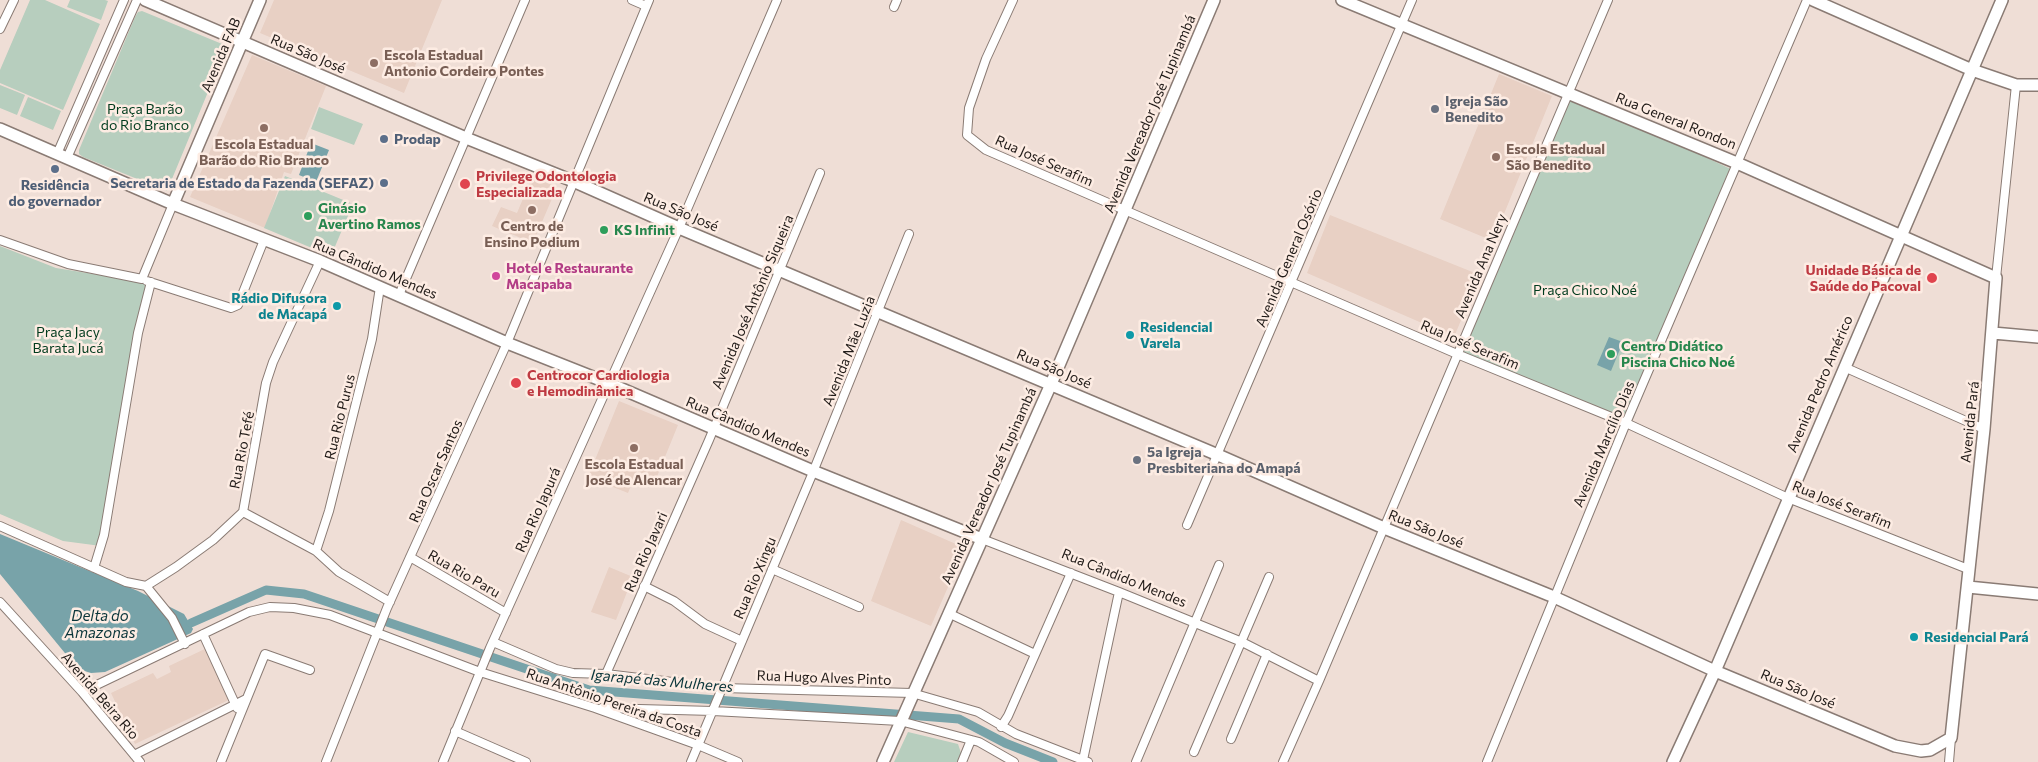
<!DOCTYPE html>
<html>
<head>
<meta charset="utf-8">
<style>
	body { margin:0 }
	canvas { display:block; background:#efded6 }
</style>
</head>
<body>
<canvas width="2038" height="762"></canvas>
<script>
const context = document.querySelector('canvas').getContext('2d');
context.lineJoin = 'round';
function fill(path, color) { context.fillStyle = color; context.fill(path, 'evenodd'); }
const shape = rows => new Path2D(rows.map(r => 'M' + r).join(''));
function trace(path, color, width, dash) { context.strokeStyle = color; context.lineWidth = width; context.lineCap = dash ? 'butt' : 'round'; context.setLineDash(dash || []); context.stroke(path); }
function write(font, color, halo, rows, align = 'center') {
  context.font = font + ' Commissioner,sans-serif'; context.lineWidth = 5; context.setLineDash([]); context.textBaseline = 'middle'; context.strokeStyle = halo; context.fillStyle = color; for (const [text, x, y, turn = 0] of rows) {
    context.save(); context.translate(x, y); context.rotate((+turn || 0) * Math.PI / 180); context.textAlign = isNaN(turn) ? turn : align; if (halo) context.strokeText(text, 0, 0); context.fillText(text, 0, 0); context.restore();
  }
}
fill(shape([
	[274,0,442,0,404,93,260,33],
	[252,55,326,86,291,174,284,172,265,228,190,197],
	[1499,74,1552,96,1493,241,1440,219],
	[532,177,557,187,533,243,492,226,501,207,517,213],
	[1330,215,1480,275,1454,337,1307,273],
	[619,401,678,425,656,479,637,471,628,493,588,477],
	[901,520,965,548,931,626,871,601],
	[609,567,633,577,616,620,591,612],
	[209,647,233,698,135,744,111,693,153,673,157,679,171,672,169,666]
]), '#e8d0c4');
fill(shape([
	[30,0,45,0,100,24,63,110,0,83,0,70],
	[70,0,105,0,108,1,101,20,67,7],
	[142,11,227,46,167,191,83,157,79,154,79,150,135,17,138,12],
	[0,85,25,95,17,115,0,108],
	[1568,93,1735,171,1629,429,1457,354],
	[28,97,61,111,53,130,20,116],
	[319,107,363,124,354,145,311,129],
	[285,176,353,204,331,256,264,228],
	[0,246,56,268,137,281,151,287,136,338,101,546,63,541,0,514],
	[908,732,958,744,962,756,960,762,894,762]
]), '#b7cebe');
fill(shape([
	[311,143,329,150,316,182,299,175],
	[1609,337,1623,342,1611,371,1597,365],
	[0,534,138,591,184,614,193,629,191,633,105,672,91,673,78,669,0,574]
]), '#78a3a9');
trace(shape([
	[191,623,266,590,304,594,589,690,959,719,1005,743,1053,762]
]), '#78a3a9', 9);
const street = shape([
	[632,0,646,6],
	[1013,0,986,59,969,108,967,135,986,150,1457,354,1626,423,1788,498,1968,569],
	[894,7,897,0],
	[0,29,14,0],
	[57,154,124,0],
	[67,158,137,0],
	[0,240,68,264,142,279,173,204],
	[1996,278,2016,85],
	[147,281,231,308,238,305,264,240],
	[399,295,525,0],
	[1844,367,1984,429],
	[243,512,316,551,339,572,390,602],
	[1187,525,1412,0],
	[0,526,126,582,146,586,176,567,213,540,243,512,266,383,273,362,320,261],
	[982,539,1119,592,1242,642,1319,681],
	[316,551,329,511,372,339,380,287],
	[410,557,506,613],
	[94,568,104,535,138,333,151,282],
	[772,569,859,607],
	[146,586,172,618,185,644],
	[644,586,674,601,705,624,742,641],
	[0,602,82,692,140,762],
	[948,613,1035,654],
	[203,634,237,708],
	[493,642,556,669,573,673,606,674,722,688,912,693,978,712,1016,734,1088,762],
	[606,674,709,440,820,173],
	[82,692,249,612,270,607,294,608,330,615,480,672,595,708,698,745,738,762],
	[602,708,713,711,900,721,979,742,1014,762],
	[1001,727,1008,716,1071,573],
	[455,731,526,762],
	[1231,739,1267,654],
	[1194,752,1269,577],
	[134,755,246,699],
	[1083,760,1119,592],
	[221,762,265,654,310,670],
	[326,762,387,608,507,343,649,0],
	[443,762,490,648,679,228,777,0],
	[691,762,811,477,909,234],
	[962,762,971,740],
	[1136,762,1219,565],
	[1283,762,1319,681,1608,0],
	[1487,762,1626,423,1807,0],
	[1949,762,1951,738]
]);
const secondary = shape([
	[145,0,466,138,573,181,679,228,1218,455,1384,528,1554,597,1715,671,1895,746,1921,751,1930,750,1951,738,1984,429,1996,278,1737,163,1342,0],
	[1813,0,1972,70,2016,85,2038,85],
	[0,129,173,204,320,261,507,343,608,383,813,471,982,539],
	[173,204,260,0],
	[1993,333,2038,337],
	[1968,587,2038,594],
	[883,762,1051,384,1214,0],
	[1673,762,1715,671,2002,0]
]);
trace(street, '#8a7b74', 10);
trace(secondary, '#8a7b74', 14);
trace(street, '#fff', 8);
trace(secondary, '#fff', 11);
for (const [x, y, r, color] of [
	[374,63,5,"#8d6e63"],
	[1435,109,5,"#6b7280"],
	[264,128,5,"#8d6e63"],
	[384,139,5,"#5c6f8a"],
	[1496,157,5,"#8d6e63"],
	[55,169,5,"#5c6f8a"],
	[384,183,5,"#5c6f8a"],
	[465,184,6,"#e0444e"],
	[532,210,5,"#8d6e63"],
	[308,216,5,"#2e9e5b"],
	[604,230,5,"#2e9e5b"],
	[496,276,5,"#d1479c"],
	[1932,278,6,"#e0444e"],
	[337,306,5,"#0f9aa8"],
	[1130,335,5,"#0f9aa8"],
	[1611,354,5,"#2e9e5b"],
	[516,383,6,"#e0444e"],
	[634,448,5,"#8d6e63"],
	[1137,460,5,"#6b7280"],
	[1914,637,5,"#0f9aa8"]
]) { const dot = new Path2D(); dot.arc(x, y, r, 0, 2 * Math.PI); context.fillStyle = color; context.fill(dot); trace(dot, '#fdece3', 2); }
write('14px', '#211b18', '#fdece3', [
	["Rua São José",308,54,23],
	["Avenida FAB",221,55,-67],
	["Avenida Vereador José Tupinambá",1150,114,-67],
	["Rua General Rondon",1676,121,22],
	["Rua José Serafim",1044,161,24],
	["Rua São José",681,212,23],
	["Avenida General Osório",1289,258,-67],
	["Avenida Ana Nery",1481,266,-67],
	["Rua Cândido Mendes",375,269,23],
	["Avenida José Antônio Siqueira",753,302,-67],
	["Rua José Serafim",1470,345,23],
	["Avenida Mãe Luzia",849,351,-68],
	["Rua São José",1054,369,23],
	["Avenida Pedro Américo",1820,384,-67],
	["Rua Rio Purus",340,417,-76],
	["Avenida Pará",1970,422,-84],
	["Rua Cândido Mendes",748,427,23],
	["Avenida Marcílio Dias",1604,444,-67],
	["Rua Rio Tefé",242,450,-79],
	["Rua Oscar Santos",436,471,-66],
	["Avenida Vereador José Tupinambá",989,486,-66],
	["Rua José Serafim",1842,505,22],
	["Rua Rio Japurá",538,510,-66],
	["Rua São José",1426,529,22],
	["Rua Rio Javari",646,552,-66],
	["Rua Rio Paru",464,574,30],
	["Rua Rio Xingu",755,578,-67],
	["Rua Cândido Mendes",1124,578,22],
	["Rua Hugo Alves Pinto",824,678,2],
	["Rua São José",1798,689,23],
	["Avenida Beira Rio",100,696,49],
	["Rua Antônio Pereira da Costa",614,703,19]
]);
write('bold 14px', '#785e54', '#fdece3', [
	["Escola Estadual",384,55,"left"],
	["Antonio Cordeiro Pontes",384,71,"left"],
	["Escola Estadual",264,144],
	["Barão do Rio Branco",264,160],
	["Escola Estadual",1506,149,"left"],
	["São Benedito",1506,165,"left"],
	["Centro de",532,226],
	["Ensino Podium",532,242],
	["Escola Estadual",634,464],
	["José de Alencar",634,480]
]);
write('bold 14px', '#5b616d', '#fdece3', [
	["Igreja São",1445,101],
	["Benedito",1445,117],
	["5a Igreja",1147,452],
	["Presbiteriana do Amapá",1147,468]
], 'left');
write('14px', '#003b1d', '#fdece3', [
	["Praça Barão",145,109],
	["do Rio Branco",145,125],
	["Praça Chico Noé",1585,290],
	["Praça Jacy",68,332],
	["Barata Jucá",68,348]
]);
write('bold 14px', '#4e5e75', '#fdece3', [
	["Prodap",394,139],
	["Secretaria de Estado da Fazenda (SEFAZ)",374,183,"right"],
	["Residência",55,185,"center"],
	["do governador",55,201,"center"]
], 'left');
write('bold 14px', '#be3a42', '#fdece3', [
	["Privilege Odontologia",476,176],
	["Especializada",476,192],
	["Unidade Básica de",1921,270,"right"],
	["Saúde do Pacoval",1921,286,"right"],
	["Centrocor Cardiologia",527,375],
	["e Hemodinâmica",527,391]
], 'left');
write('bold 14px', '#27864d', '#fdece3', [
	["Ginásio",318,208],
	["Avertino Ramos",318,224],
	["KS Infinit",614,230],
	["Centro Didático",1621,346],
	["Piscina Chico Noé",1621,362]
], 'left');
write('bold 14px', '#b23c85', '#fdece3', [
	["Hotel e Restaurante",506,268],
	["Macapaba",506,284]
], 'left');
write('bold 14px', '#0d838f', '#fdece3', [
	["Rádio Difusora",327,298,"right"],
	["de Macapá",327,314,"right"],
	["Residencial",1140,327],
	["Varela",1140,343],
	["Residencial Pará",1924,637]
], 'left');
write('italic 15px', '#0a353a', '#fdece3', [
	["Delta do",100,616],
	["Amazonas",100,633],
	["Igarapé das Mulheres",662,681,5]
]);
</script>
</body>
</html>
